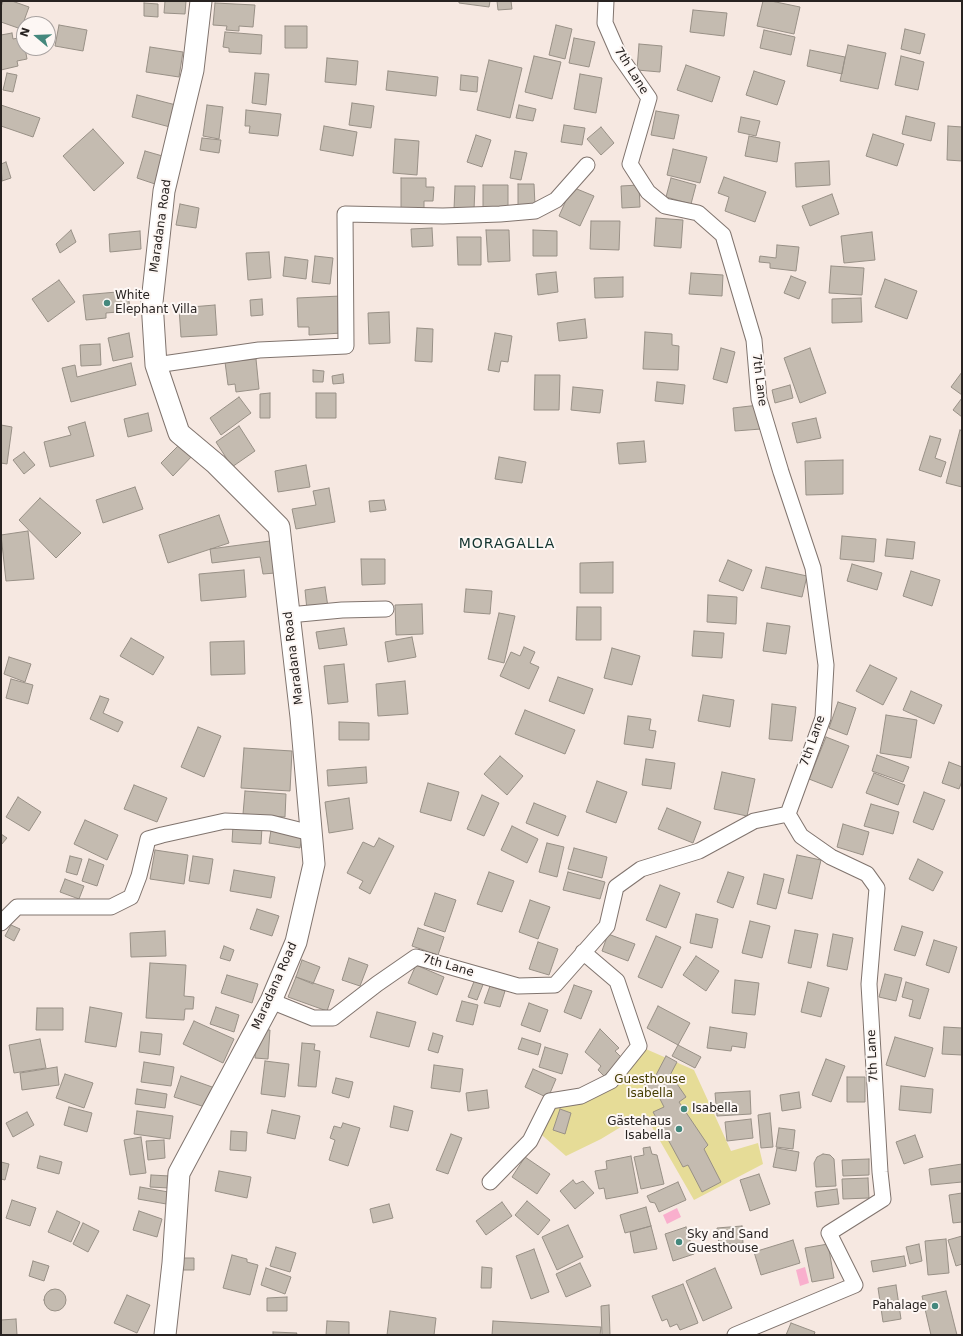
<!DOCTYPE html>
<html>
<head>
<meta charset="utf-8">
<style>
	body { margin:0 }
	#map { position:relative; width:963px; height:1336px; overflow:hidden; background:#f6e8e1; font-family:"DejaVu Sans",sans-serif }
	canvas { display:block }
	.frame { position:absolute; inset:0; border:2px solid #282321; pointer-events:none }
	.north { position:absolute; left:16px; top:16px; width:40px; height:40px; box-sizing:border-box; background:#fdf7f4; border:1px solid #a8a2a0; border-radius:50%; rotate:289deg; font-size:11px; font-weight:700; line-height:16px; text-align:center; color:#282321 }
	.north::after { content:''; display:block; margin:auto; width:14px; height:18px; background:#44887d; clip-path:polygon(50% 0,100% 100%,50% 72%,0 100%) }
</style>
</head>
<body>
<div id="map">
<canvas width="963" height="1336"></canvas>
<div class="frame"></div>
<div class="north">N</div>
</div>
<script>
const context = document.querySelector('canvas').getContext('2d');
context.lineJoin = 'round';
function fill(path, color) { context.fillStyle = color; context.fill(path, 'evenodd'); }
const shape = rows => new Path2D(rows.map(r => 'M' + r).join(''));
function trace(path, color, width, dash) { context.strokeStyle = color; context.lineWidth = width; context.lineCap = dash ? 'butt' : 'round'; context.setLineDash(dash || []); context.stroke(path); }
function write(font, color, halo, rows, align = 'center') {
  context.font = font + ' "DejaVu Sans",sans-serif'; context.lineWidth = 4; context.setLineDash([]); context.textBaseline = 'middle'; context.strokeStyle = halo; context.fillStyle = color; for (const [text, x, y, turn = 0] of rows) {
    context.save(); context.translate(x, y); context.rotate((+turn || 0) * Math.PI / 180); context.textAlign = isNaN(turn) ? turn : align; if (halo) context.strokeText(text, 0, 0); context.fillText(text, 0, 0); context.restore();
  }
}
fill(shape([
	[639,1046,694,1070,731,1151,758,1143,763,1164,694,1200,648,1120,634,1119,601,1139,566,1156,536,1130,550,1101,611,1081]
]), '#e6dc97');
fill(shape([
	[677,1208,681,1217,667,1224,663,1215],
	[805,1267,809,1283,800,1286,796,1270]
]), '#f9afcd');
const building = shape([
	[3,1,12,1,29,7,21,29,1,22,1,7,3,1],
	[165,1,186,1,185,14,164,13,165,1],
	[459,1,490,1,489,7,459,3,459,1],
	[497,1,511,1,512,9,498,10,497,1],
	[763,1,771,1,800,7,794,34,757,26,763,1],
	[144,3,158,4,158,17,144,16,144,3],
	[215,3,255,5,253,27,239,26,239,31,226,30,227,26,213,25,215,3],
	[693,10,727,13,724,36,690,32,693,10],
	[59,25,87,30,83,51,55,46,59,25],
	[556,25,572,29,565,59,549,55,556,25],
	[285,26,307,26,307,48,285,48,285,26],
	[905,29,925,34,920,54,901,49,905,29],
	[764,30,795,37,791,55,760,48,764,30],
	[225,32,262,35,261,54,229,52,229,48,223,47,225,32],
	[12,33,13,39,23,37,27,59,17,61,18,66,1,70,1,35,12,33],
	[574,38,595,42,589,67,569,63,574,38],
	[639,44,662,46,660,72,637,70,639,44],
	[848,45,886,53,878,89,840,81,848,45],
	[150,47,183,52,179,77,146,72,150,47],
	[810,50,845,57,842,74,807,66,810,50],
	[534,56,561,62,552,99,525,92,534,56],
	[901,56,924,62,918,90,895,85,901,56],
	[327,58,358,61,356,85,325,82,327,58],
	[489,60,522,68,510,118,477,110,489,60],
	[686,65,720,77,712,102,677,90,686,65],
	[388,71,438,77,436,96,386,90,388,71],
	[754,71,785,81,777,105,746,95,754,71],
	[7,73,17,75,13,92,3,90,7,73],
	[255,73,269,74,266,105,252,103,255,73],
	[580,74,602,78,596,113,574,109,580,74],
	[461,75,478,77,477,92,460,90,461,75],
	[137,95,176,105,170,127,132,117,137,95],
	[352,103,374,106,371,128,349,125,352,103],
	[1,105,40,118,33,137,1,126,1,105],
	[207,105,223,107,219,139,203,136,207,105],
	[519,105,536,109,533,121,516,118,519,105],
	[246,110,281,114,278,136,249,133,250,126,245,126,246,110],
	[656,111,679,115,674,139,651,135,656,111],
	[906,116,935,123,931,141,902,134,906,116],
	[741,117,760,121,756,136,738,132,741,117],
	[564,125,585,128,582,145,561,142,564,125],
	[324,126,357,132,353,156,320,150,324,126],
	[948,126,962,127,962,161,947,160,948,126],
	[601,127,614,143,601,155,587,139,601,127],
	[93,129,124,163,94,191,63,156,93,129],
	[873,134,904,144,897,166,866,156,873,134],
	[476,135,491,140,482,167,467,162,476,135],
	[749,136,780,142,777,162,745,156,749,136],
	[202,138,221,140,219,153,200,150,202,138],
	[395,139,419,141,417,175,393,173,395,139],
	[673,149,707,157,700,183,667,175,673,149],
	[145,151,166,157,158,185,137,178,145,151],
	[515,151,527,153,521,180,510,178,515,151],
	[829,161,830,185,796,187,795,163,829,161],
	[6,162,11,178,2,181,1,164,6,162],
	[724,177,766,192,755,222,725,211,729,197,718,193,724,177],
	[401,178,426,178,426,187,434,187,433,201,424,201,424,212,401,212,401,178],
	[671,178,696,185,691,204,666,197,671,178],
	[518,184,534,184,535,205,518,206,518,184],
	[483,185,508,185,508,208,483,208,483,185],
	[639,185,640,207,622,208,621,186,639,185],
	[455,186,475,186,474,210,454,209,455,186],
	[572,187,594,196,580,226,559,216,572,187],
	[832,194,839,214,810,226,802,206,832,194],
	[180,204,199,208,196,228,176,225,180,204],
	[656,218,683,220,681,248,654,246,656,218],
	[591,221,620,221,619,250,590,249,591,221],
	[432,228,433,246,412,247,411,229,432,228],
	[71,230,76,242,60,253,56,244,71,230],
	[486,230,509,230,510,261,488,262,486,230],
	[533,230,557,231,557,256,533,256,533,230],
	[140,231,141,249,110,252,109,234,140,231],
	[872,232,875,260,844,263,841,236,872,232],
	[457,237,481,237,481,265,458,265,457,237],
	[777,245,799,247,796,271,770,268,770,263,759,262,760,256,776,258,777,245],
	[269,252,271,278,248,280,246,253,269,252],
	[315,256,333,258,330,284,312,282,315,256],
	[285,257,308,260,306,279,283,276,285,257],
	[831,266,864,268,862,295,829,293,831,266],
	[556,272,558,292,538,295,536,274,556,272],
	[691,273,723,275,722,296,689,294,691,273],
	[791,276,806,282,799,299,784,293,791,276],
	[623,277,623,297,595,298,594,278,623,277],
	[885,279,917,291,907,319,875,307,885,279],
	[59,280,75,302,48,322,32,299,59,280],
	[128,291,130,311,106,313,106,318,86,320,83,295,128,291],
	[341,296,342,333,309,335,309,327,298,327,297,298,341,296],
	[861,298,862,322,832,323,832,299,861,298],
	[262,299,263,315,251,316,250,300,262,299],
	[215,305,217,335,181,337,179,308,215,305],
	[389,312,390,343,369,344,368,313,389,312],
	[585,319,587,338,559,341,557,323,585,319],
	[417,328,433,329,432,362,415,361,417,328],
	[645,332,672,334,672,345,679,346,678,370,643,369,645,332],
	[129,333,133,357,113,361,108,338,129,333],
	[495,333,512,336,508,362,501,361,499,372,488,370,495,333],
	[100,344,101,365,81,366,80,345,100,344],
	[721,348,735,352,727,383,713,379,721,348],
	[810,348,826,393,800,403,784,358,810,348],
	[256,359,259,389,236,392,235,384,228,385,225,362,256,359],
	[131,363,136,385,71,402,62,368,75,365,77,377,131,363],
	[313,370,324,371,323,382,313,382,313,370],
	[962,372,962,395,951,387,962,372],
	[343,374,344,383,333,384,332,376,343,374],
	[535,375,560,375,559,410,534,410,535,375],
	[657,382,685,385,683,404,655,401,657,382],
	[790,385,793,398,775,403,772,390,790,385],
	[573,387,603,390,600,413,571,410,573,387],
	[270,393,270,418,260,418,260,394,270,393],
	[316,393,336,393,336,418,316,418,316,393],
	[239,397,251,413,221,435,210,418,239,397],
	[962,398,962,417,953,410,962,398],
	[759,405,761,429,735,431,733,408,759,405],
	[148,413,152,431,128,437,124,419,148,413],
	[816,418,821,438,797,443,792,423,816,418],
	[85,422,94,456,50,467,44,442,71,435,68,427,85,422],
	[1,425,12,427,7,464,1,463,1,425],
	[239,426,255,451,232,467,216,442,239,426],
	[960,430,962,431,962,487,946,483,960,430],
	[930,436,941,439,935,458,946,462,941,477,919,470,930,436],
	[644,441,646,462,619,464,617,443,644,441],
	[182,442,194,454,173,476,161,463,182,442],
	[24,452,35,465,24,474,13,460,24,452],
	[499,457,526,462,522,483,495,479,499,457],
	[843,460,843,494,806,495,805,461,843,460],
	[306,465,310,487,278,492,275,471,306,465],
	[135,487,143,509,103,523,96,500,135,487],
	[329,488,335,522,296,529,292,509,316,505,313,491,329,488],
	[40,498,81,533,56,558,19,520,40,498],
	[384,500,386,510,370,512,369,501,384,500],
	[219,515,229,543,168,563,159,535,219,515],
	[28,531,34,579,6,581,1,535,28,531],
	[842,536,876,539,874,562,840,559,842,536],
	[887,539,915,542,913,559,885,556,887,539],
	[270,541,275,573,263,574,260,557,212,563,210,549,270,541],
	[361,559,385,559,385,584,362,585,361,559],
	[728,560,752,570,743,591,719,581,728,560],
	[613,562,613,593,580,593,580,563,613,562],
	[852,564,882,573,877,590,847,581,852,564],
	[766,567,807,576,802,597,761,588,766,567],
	[244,570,246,597,201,601,199,574,244,570],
	[911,571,940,580,932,606,903,596,911,571],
	[325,587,328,607,307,610,305,590,325,587],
	[466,589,492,591,490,614,464,612,466,589],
	[708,595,737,597,736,624,707,622,708,595],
	[422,604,423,634,396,635,395,605,422,604],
	[577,607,601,607,601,640,576,640,577,607],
	[499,613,515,616,504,663,488,659,499,613],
	[767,623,790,626,786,654,763,651,767,623],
	[344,628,347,645,319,649,316,632,344,628],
	[694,631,724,633,722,658,692,656,694,631],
	[412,637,416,657,388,662,385,642,412,637],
	[131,638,164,657,153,675,120,656,131,638],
	[244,641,245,674,211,675,210,642,244,641],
	[524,647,535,652,530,663,539,667,529,689,500,676,511,652,520,656,524,647],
	[612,648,640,656,632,685,604,678,612,648],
	[9,657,31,664,25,682,4,674,9,657],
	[344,664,348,702,328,704,324,666,344,664],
	[870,665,897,678,883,705,856,691,870,665],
	[558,677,593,689,584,714,549,701,558,677],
	[11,679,33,685,28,704,6,698,11,679],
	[405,681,408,714,378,716,376,684,405,681],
	[911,691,942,705,934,724,903,710,911,691],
	[703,695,734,700,730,727,698,721,703,695],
	[100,696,109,699,103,713,123,722,118,732,90,719,100,696],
	[838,702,856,708,847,735,829,728,838,702],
	[772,704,796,707,792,741,769,739,772,704],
	[525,710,575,730,565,754,515,734,525,710],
	[886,715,917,720,911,758,880,753,886,715],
	[628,716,651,719,649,730,656,731,653,748,624,744,628,716],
	[339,722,369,723,369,740,339,740,339,722],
	[198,727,221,736,204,777,181,767,198,727],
	[826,737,849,746,832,788,809,779,826,737],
	[244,748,292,751,290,791,241,788,244,748],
	[877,755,909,767,903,782,872,771,877,755],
	[500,756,523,776,507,795,484,774,500,756],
	[646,759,675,763,671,789,642,785,646,759],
	[949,762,962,767,962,781,959,789,942,783,949,762],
	[366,767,367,783,328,786,327,770,366,767],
	[722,772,755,779,747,816,714,809,722,772],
	[874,773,905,785,898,805,866,793,874,773],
	[597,781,627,792,616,823,586,812,597,781],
	[428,783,459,792,451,821,420,812,428,783],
	[134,785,167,798,157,822,124,809,134,785],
	[245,791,286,794,285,817,243,814,245,791],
	[924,792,945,800,933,830,913,822,924,792],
	[482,795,499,803,484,836,467,829,482,795],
	[18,797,41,812,29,831,6,817,18,797],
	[349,798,353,829,329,833,325,802,349,798],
	[534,803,566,816,558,836,526,823,534,803],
	[871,804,899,812,893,834,864,826,871,804],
	[667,808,701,822,693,843,658,829,667,808],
	[85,820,118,835,107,860,74,844,85,820],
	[843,824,869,832,863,855,837,847,843,824],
	[233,826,262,827,261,844,232,842,233,826],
	[512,826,538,839,527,863,501,850,512,826],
	[271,830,302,835,300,848,269,843,271,830],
	[1,834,7,838,1,845,1,834],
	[379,838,394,846,370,894,359,888,363,881,347,873,363,842,374,847,379,838],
	[547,843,564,847,557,877,539,872,547,843],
	[574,848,607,857,602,878,568,869,574,848],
	[155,850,188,855,184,884,150,879,155,850],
	[797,855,821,860,812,899,788,893,797,855],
	[70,856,82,859,77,875,66,872,70,856],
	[193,856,213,859,209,884,189,881,193,856],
	[89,859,104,865,97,886,82,881,89,859],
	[918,859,943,872,933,891,909,879,918,859],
	[234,870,275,877,271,898,230,891,234,870],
	[489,872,514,881,502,912,477,904,489,872],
	[568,872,605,882,600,899,563,890,568,872],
	[728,872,744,877,733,908,717,902,728,872],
	[764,874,784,879,776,909,757,904,764,874],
	[65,879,84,886,79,899,60,892,65,879],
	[660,885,680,893,666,928,646,920,660,885],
	[435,893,456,900,445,932,424,925,435,893],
	[530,900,550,907,538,939,519,932,530,900],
	[257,909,279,916,272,936,250,929,257,909],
	[696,914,718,919,712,948,690,943,696,914],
	[750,921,770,926,762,958,742,953,750,921],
	[11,925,20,929,14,941,5,936,11,925],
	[902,926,923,932,915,956,894,950,902,926],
	[418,928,444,937,438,955,412,946,418,928],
	[795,930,818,934,811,968,788,963,795,930],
	[165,931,166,956,131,957,130,933,165,931],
	[608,934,635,944,628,961,602,951,608,934],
	[833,934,853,938,847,970,827,966,833,934],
	[656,936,681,947,662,988,638,977,656,936],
	[934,940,957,947,949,973,926,965,934,940],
	[538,942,558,949,549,975,529,969,538,942],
	[224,946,234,950,230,961,220,958,224,946],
	[696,956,719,971,706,991,683,975,696,956],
	[349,958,368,965,360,986,342,980,349,958],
	[302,960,320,967,313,984,296,977,302,960],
	[150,963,186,965,184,996,194,997,193,1009,185,1009,184,1020,146,1018,150,963],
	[416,965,444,977,437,995,408,983,416,965],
	[885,974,902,978,896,1001,879,997,885,974],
	[227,975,258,984,252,1003,221,993,227,975],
	[296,977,334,990,327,1011,288,997,296,977],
	[475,979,484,982,477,1000,468,997,475,979],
	[735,980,759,983,755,1015,732,1013,735,980],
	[808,982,829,988,821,1017,801,1012,808,982],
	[906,982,929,989,920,1019,909,1016,913,1000,902,997,906,982],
	[574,985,592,991,581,1019,564,1012,574,985],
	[490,986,505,991,500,1007,484,1003,490,986],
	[462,1001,478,1005,473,1025,456,1021,462,1001],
	[529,1003,548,1010,540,1032,521,1025,529,1003],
	[658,1006,690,1023,678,1045,647,1028,658,1006],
	[90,1007,122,1013,116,1047,85,1042,90,1007],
	[216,1007,239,1015,234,1032,210,1024,216,1007],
	[37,1008,63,1008,63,1030,36,1030,37,1008],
	[377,1012,416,1022,409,1047,370,1037,377,1012],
	[194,1021,234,1039,223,1063,183,1044,194,1021],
	[710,1027,747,1033,745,1048,732,1046,731,1051,707,1048,710,1027],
	[944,1027,962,1028,962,1055,942,1054,944,1027],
	[257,1029,270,1030,268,1059,255,1058,257,1029],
	[600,1029,619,1048,615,1051,622,1058,604,1076,598,1070,601,1066,585,1052,600,1029],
	[141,1032,162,1034,160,1055,139,1052,141,1032],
	[433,1033,443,1036,438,1053,428,1050,433,1033],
	[895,1037,933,1048,925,1077,886,1065,895,1037],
	[522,1038,541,1044,538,1055,518,1049,522,1038],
	[40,1039,46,1068,14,1073,9,1045,40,1039],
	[302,1043,315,1044,314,1050,320,1051,316,1087,298,1086,302,1043],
	[678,1045,701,1057,695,1068,672,1056,678,1045],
	[545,1047,568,1054,562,1074,539,1067,545,1047],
	[666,1056,677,1062,668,1079,675,1081,686,1097,679,1102,708,1145,704,1149,721,1182,702,1192,688,1165,683,1167,653,1112,664,1107,659,1097,645,1090,645,1080,648,1073,656,1075,666,1056],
	[826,1059,845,1066,831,1102,812,1095,826,1059],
	[265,1061,289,1064,285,1097,261,1094,265,1061],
	[144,1062,174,1067,171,1086,141,1082,144,1062],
	[434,1065,463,1069,460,1092,431,1088,434,1065],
	[57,1067,59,1085,22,1090,20,1073,57,1067],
	[533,1069,556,1079,548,1098,525,1087,533,1069],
	[65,1074,93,1083,84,1108,56,1098,65,1074],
	[181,1076,215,1088,208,1108,174,1097,181,1076],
	[847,1077,865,1077,865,1102,847,1102,847,1077],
	[336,1078,353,1082,349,1098,332,1093,336,1078],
	[901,1086,933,1089,931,1113,899,1110,901,1086],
	[137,1089,167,1094,165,1108,135,1104,137,1089],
	[487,1090,489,1108,468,1111,466,1093,487,1090],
	[750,1091,751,1114,717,1116,715,1093,750,1091],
	[799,1092,801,1108,782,1111,780,1095,799,1092],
	[394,1106,413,1111,408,1131,390,1127,394,1106],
	[69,1107,92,1113,87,1132,64,1125,69,1107],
	[560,1109,571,1113,565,1134,553,1130,560,1109],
	[272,1110,300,1116,295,1139,267,1133,272,1110],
	[137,1111,173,1116,170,1139,134,1134,137,1111],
	[27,1112,34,1125,13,1137,6,1123,27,1112],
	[770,1113,773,1147,761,1148,758,1115,770,1113],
	[751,1119,753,1138,727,1141,725,1122,751,1119],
	[343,1123,360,1128,348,1166,329,1160,335,1140,330,1138,334,1126,341,1128,343,1123],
	[779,1128,795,1130,793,1149,776,1147,779,1128],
	[231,1131,247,1132,246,1151,230,1150,231,1131],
	[451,1134,462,1138,448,1174,436,1170,451,1134],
	[915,1135,923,1157,904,1164,896,1142,915,1135],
	[141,1137,146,1173,130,1175,124,1140,141,1137],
	[164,1140,165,1158,148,1160,146,1141,164,1140],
	[650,1147,652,1154,657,1155,664,1184,641,1189,634,1157,644,1155,643,1148,650,1147],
	[777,1148,799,1152,796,1171,773,1167,777,1148],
	[823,1154,830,1155,834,1159,836,1186,816,1187,814,1163,817,1157,823,1154],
	[40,1156,62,1162,59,1174,37,1168,40,1156],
	[631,1156,638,1193,606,1199,604,1188,599,1189,595,1171,607,1169,606,1161,631,1156],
	[525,1157,550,1174,537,1194,512,1177,525,1157],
	[869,1159,869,1175,843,1176,842,1160,869,1159],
	[1,1162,9,1164,5,1180,1,1179,1,1162],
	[962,1164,962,1182,931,1185,929,1169,962,1164],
	[219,1171,251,1177,247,1198,215,1191,219,1171],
	[759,1174,770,1204,750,1211,740,1180,759,1174],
	[151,1175,170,1176,169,1188,150,1187,151,1175],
	[868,1178,869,1198,843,1199,842,1179,868,1178],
	[573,1180,576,1184,583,1181,594,1193,575,1209,560,1191,573,1180],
	[678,1182,686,1200,659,1212,655,1203,650,1202,647,1196,678,1182],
	[140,1187,174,1193,172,1205,138,1199,140,1187],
	[837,1189,839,1204,817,1207,815,1192,837,1189],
	[962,1193,962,1222,953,1223,949,1195,962,1193],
	[12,1200,36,1208,30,1226,6,1218,12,1200],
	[527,1201,550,1220,538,1235,515,1215,527,1201],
	[502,1202,512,1216,486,1235,476,1221,502,1202],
	[389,1204,393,1218,373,1223,370,1209,389,1204],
	[646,1207,651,1226,625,1233,620,1215,646,1207],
	[57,1211,80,1222,71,1242,48,1232,57,1211],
	[139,1211,162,1219,157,1237,133,1230,139,1211],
	[83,1223,99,1231,88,1252,73,1244,83,1223],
	[568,1225,583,1257,557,1270,542,1237,568,1225],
	[651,1226,657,1249,634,1253,630,1232,651,1226],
	[742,1226,743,1243,719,1245,717,1228,742,1226],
	[686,1227,694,1254,673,1261,665,1234,686,1227],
	[962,1236,962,1264,956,1266,948,1240,962,1236],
	[946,1239,949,1273,928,1275,925,1241,946,1239],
	[793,1240,800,1263,761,1275,754,1252,793,1240],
	[828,1244,834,1278,812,1282,805,1248,828,1244],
	[919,1244,922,1261,910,1264,906,1247,919,1244],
	[276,1247,296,1253,290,1272,270,1266,276,1247],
	[534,1249,549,1292,531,1299,516,1256,534,1249],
	[232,1255,247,1259,247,1262,258,1265,250,1295,223,1288,232,1255],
	[904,1256,906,1266,873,1272,871,1261,904,1256],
	[178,1258,194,1258,194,1270,178,1270,178,1258],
	[33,1261,49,1266,44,1281,29,1276,33,1261],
	[580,1263,591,1286,566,1297,556,1274,580,1263],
	[482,1267,492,1268,491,1288,481,1288,482,1267],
	[266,1268,291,1277,285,1294,261,1285,266,1268],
	[715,1268,732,1308,703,1321,686,1281,715,1268],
	[683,1284,698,1323,680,1330,677,1324,670,1327,667,1319,662,1321,652,1296,683,1284],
	[896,1285,901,1319,883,1322,878,1288,896,1285],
	'44 1300a11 11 0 1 1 22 0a11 11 0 1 1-22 0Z',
	[946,1291,957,1335,931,1335,922,1296,946,1291],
	[127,1295,150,1305,137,1333,114,1323,127,1295],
	[287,1297,287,1311,267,1311,267,1298,287,1297],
	[609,1305,610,1335,602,1335,601,1306,609,1305],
	[390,1311,436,1318,434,1335,387,1335,390,1311],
	[16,1319,17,1335,1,1335,1,1320,16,1319],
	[327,1321,349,1322,349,1335,326,1335,327,1321],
	[493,1321,601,1327,600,1335,492,1335,493,1321],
	[791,1323,815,1332,814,1335,786,1335,791,1323],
	[273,1332,297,1333,296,1335,273,1335,273,1332]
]);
fill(building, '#c4bbb0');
trace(building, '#989086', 1);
const street = shape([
	[606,1,605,23,619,55,649,98,630,164,648,192,665,206,698,213,723,235,754,340,759,399,781,472,813,568,826,665,823,718,788,814,801,836,831,857,867,874,877,888,869,984,880,1172,883,1199,829,1233,855,1285,735,1335],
	[156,365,259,350,346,346,345,214,443,216,500,214,535,211,556,200,587,165],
	[289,615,342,610,386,609],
	[1,923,17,907,111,907,131,897,139,876,148,839,162,835,225,821,271,823,311,833],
	[271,1001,313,1018,333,1018,377,984,416,957,518,986,555,985,607,926,616,887,641,869,699,851,754,821,788,814],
	[490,1182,530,1141,550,1101,581,1096,611,1081,639,1046,617,981,583,952]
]);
const secondary = shape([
	[165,1335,173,1263,179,1173,271,1001,296,942,314,864,301,717,279,527,216,464,179,433,156,365,152,302,164,191,193,70,201,1]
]);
trace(street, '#80746e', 17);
trace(secondary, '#80746e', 23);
trace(street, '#fff', 15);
trace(secondary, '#fff', 21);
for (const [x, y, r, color] of [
	[107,303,4,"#44887d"],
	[684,1109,4,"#44887d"],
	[679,1129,4,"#44887d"],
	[679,1242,4,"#44887d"],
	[935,1306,4,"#44887d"]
]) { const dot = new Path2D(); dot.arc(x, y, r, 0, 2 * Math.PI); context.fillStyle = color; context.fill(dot); trace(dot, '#fdf7f4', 1.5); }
write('12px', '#282321', '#fdf7f4', [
	["7th Lane",631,71,58],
	["Maradana Road",161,226,-82],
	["7th Lane",759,380,83],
	["Maradana Road",294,658,-97],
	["7th Lane",813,741,-71],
	["7th Lane",448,966,16],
	["Maradana Road",275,986,-66],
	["7th Lane",873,1056,-93]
]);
write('12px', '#282321', '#fdf7f4', [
	["White",115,296],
	["Elephant Villa",115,310],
	["Isabella",692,1109],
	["Gästehaus",671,1122,"right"],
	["Isabella",671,1136,"right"],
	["Sky and Sand",687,1235],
	["Guesthouse",687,1249],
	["Pahalage",927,1306,"right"]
], 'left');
write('12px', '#453d00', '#fdf7f4', [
	["Guesthouse",650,1080],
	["Isabella",650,1094]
]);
context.letterSpacing = '1px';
write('14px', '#13342f', '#fdf7f4', [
	["MORAGALLA",507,544]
]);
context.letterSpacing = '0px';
</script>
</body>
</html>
